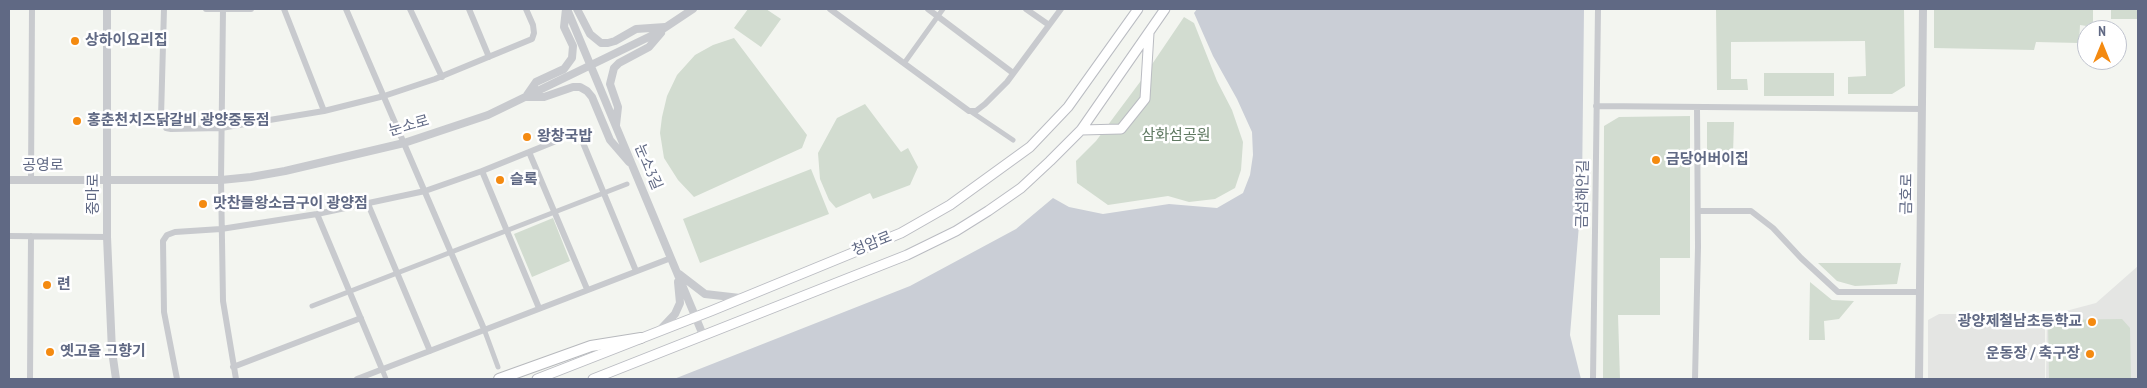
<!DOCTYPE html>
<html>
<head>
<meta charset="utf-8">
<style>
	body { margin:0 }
	#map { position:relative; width:2147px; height:388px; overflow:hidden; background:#f3f5f0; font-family:"PT Sans Narrow",sans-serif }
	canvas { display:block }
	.frame { position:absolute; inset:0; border:10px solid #606984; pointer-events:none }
	.north { position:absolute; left:2077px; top:20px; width:50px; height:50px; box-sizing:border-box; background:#fff; border:1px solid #bfc3ce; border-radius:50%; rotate:0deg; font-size:14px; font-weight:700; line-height:20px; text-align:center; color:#606984 }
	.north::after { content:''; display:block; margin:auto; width:18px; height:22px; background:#f48a10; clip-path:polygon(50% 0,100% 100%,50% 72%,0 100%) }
</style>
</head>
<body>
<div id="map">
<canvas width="2147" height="388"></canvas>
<div class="frame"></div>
<div class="north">N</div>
</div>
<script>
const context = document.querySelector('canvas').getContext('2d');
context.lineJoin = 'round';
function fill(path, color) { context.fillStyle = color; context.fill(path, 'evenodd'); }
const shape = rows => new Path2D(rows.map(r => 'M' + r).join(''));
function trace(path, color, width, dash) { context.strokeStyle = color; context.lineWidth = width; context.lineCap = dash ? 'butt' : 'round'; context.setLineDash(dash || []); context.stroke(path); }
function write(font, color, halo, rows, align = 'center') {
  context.font = font + ' "PT Sans Narrow","Noto Sans KR",sans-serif'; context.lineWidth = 5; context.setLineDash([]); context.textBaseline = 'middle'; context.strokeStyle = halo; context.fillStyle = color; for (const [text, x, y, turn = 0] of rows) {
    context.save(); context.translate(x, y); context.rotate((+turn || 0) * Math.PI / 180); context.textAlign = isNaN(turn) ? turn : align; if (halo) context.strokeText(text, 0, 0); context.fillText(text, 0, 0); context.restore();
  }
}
fill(shape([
	[2138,266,2138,379,2046,379,2047,316,2096,303],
	[1939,314,2045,314,2045,379,1928,379,1928,320]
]), '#e4e5e3');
fill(shape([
	[748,9,766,9,781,19,761,47,734,28],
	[1716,9,1904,9,1905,86,1892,94,1848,94,1848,77,1866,76,1865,41,1731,42,1731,79,1747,79,1748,90,1717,90],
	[1934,9,2093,9,2093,27,2080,25,2079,43,2036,42,2034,50,1934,48],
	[2111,9,2138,9,2138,19,2111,19],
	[1184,17,1194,23,1217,81,1232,110,1243,142,1241,170,1235,188,1215,199,1189,202,1168,196,1108,205,1077,183,1076,161,1096,141,1140,82],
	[734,38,807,135,802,148,694,197,678,180,664,158,660,133,662,117,667,96,677,75,695,55,713,45],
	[1764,73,1834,73,1834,96,1764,96],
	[865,104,901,152,908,148,918,167,910,185,873,199,870,193,836,208,829,200,820,179,818,153,837,118],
	[1690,116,1690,258,1660,258,1660,315,1618,315,1620,379,1603,379,1604,126,1619,117],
	[1707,122,1734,122,1733,154,1707,153],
	[811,169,829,214,700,263,683,219],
	[553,218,570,261,532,277,514,234],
	[1818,263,1901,263,1897,284,1855,286,1837,281],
	[1810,282,1832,300,1854,301,1839,319,1824,321,1825,340,1809,340],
	[2122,319,2130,328,2131,379,2049,379,2048,320]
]), '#d2dcd0');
fill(shape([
	[1197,9,1584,9,1582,188,1570,335,1581,379,674,379,910,286,1016,229,1053,198,1069,207,1103,214,1169,204,1217,208,1243,193,1250,175,1253,155,1252,132,1237,99,1213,56,1194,13]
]), '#caced6');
const secondary = shape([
	[1081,130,1121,129,1145,99,1149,33],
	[537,379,711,311,901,233,950,205,1030,147,1068,107,1138,9],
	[593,379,907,255,956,231,988,211,1021,188,1050,161,1081,130,1165,9]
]);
const trunk = shape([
	[499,379,591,346,641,338]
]);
trace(secondary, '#babcc2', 11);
trace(trunk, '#b7b9bd', 12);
trace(shape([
	[905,62,943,9],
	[970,111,1013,140],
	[312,306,627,184],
	[484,329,498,367],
	[382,369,386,379]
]), '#c8cace', 5);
trace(shape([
	[164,9,161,117,166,128,171,129,221,128,324,111,384,96,435,79,532,39,534,33,533,25,526,9],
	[206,9,251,9],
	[223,9,221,180,223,301,236,379],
	[284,9,324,111],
	[346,9,484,329],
	[410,9,442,77],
	[469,9,489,57],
	[830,9,969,111,976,111,985,104,1007,82,1061,9],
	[928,9,1013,73],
	[1026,9,1049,25],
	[1596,106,1922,109],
	[529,152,587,289],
	[482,171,539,308],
	[31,180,32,9],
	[368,204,430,351],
	[1698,211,1751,211,1773,228,1801,258,1838,292,1920,292],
	[317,214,382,369],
	[9,236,107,237],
	[233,367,361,318],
	[30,379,31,236],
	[177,379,164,312,163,241,167,235,175,232,221,229,317,214,425,191,482,171,571,135,575,134,581,138,636,271],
	[357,379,671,258],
	[1593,379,1598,9],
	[1695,379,1698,247,1697,107]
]), '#c8cace', 6);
trace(shape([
	[107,9,107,237,112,351,116,379],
	[567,9,703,335],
	[577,9,590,34,601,43,608,43,615,41,636,29,665,27],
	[527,95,536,82,564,69,572,58,573,46,564,27,566,9],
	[527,97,544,97,573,87,580,87,587,91,592,97,610,140,629,162],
	[616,125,618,107,610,84,614,68,619,63,649,47,661,33],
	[9,180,221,180,251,177,285,171,404,143,488,115,657,33,693,9],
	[679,274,705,294,740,298],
	[659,331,675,314,680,303,678,282],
	[1919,379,1923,9]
]), '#c8cace', 8);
trace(secondary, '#fff', 9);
trace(trunk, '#fff', 10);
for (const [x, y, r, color] of [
	[75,41,5,"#f48a10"],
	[77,121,5,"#f48a10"],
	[527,137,5,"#f48a10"],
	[1656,160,5,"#f48a10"],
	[500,180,5,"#f48a10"],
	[203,204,5,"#f48a10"],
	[47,285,5,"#f48a10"],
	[2092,322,5,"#f48a10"],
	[50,352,5,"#f48a10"],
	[2090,354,5,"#f48a10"]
]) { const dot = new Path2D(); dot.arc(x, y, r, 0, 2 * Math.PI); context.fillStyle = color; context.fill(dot); trace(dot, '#fff', 2); }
write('bold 15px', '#606984', '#fff', [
	["상하이요리집",85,41],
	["홍춘천치즈닭갈비 광양중동점",87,121],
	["왕창국밥",537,137],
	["금당어버이집",1666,160],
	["슬록",510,180],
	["맛찬들왕소금구이 광양점",213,204],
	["련",57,285],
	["광양제철남초등학교",2082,322,"right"],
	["옛고을 그향기",60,352],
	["운동장 / 축구장",2080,354,"right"]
], 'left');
write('15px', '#606984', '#fff', [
	["눈소로",409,126,-16],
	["공영로",43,166],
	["눈소3길",648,167,67],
	["중마로",94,194,-90],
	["금섬해안길",1583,194,-89],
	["금호로",1907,194,-89],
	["청암로",872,244,-22]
]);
write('15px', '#607a62', '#fff', [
	["삼화섬공원",1176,136]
]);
</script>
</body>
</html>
